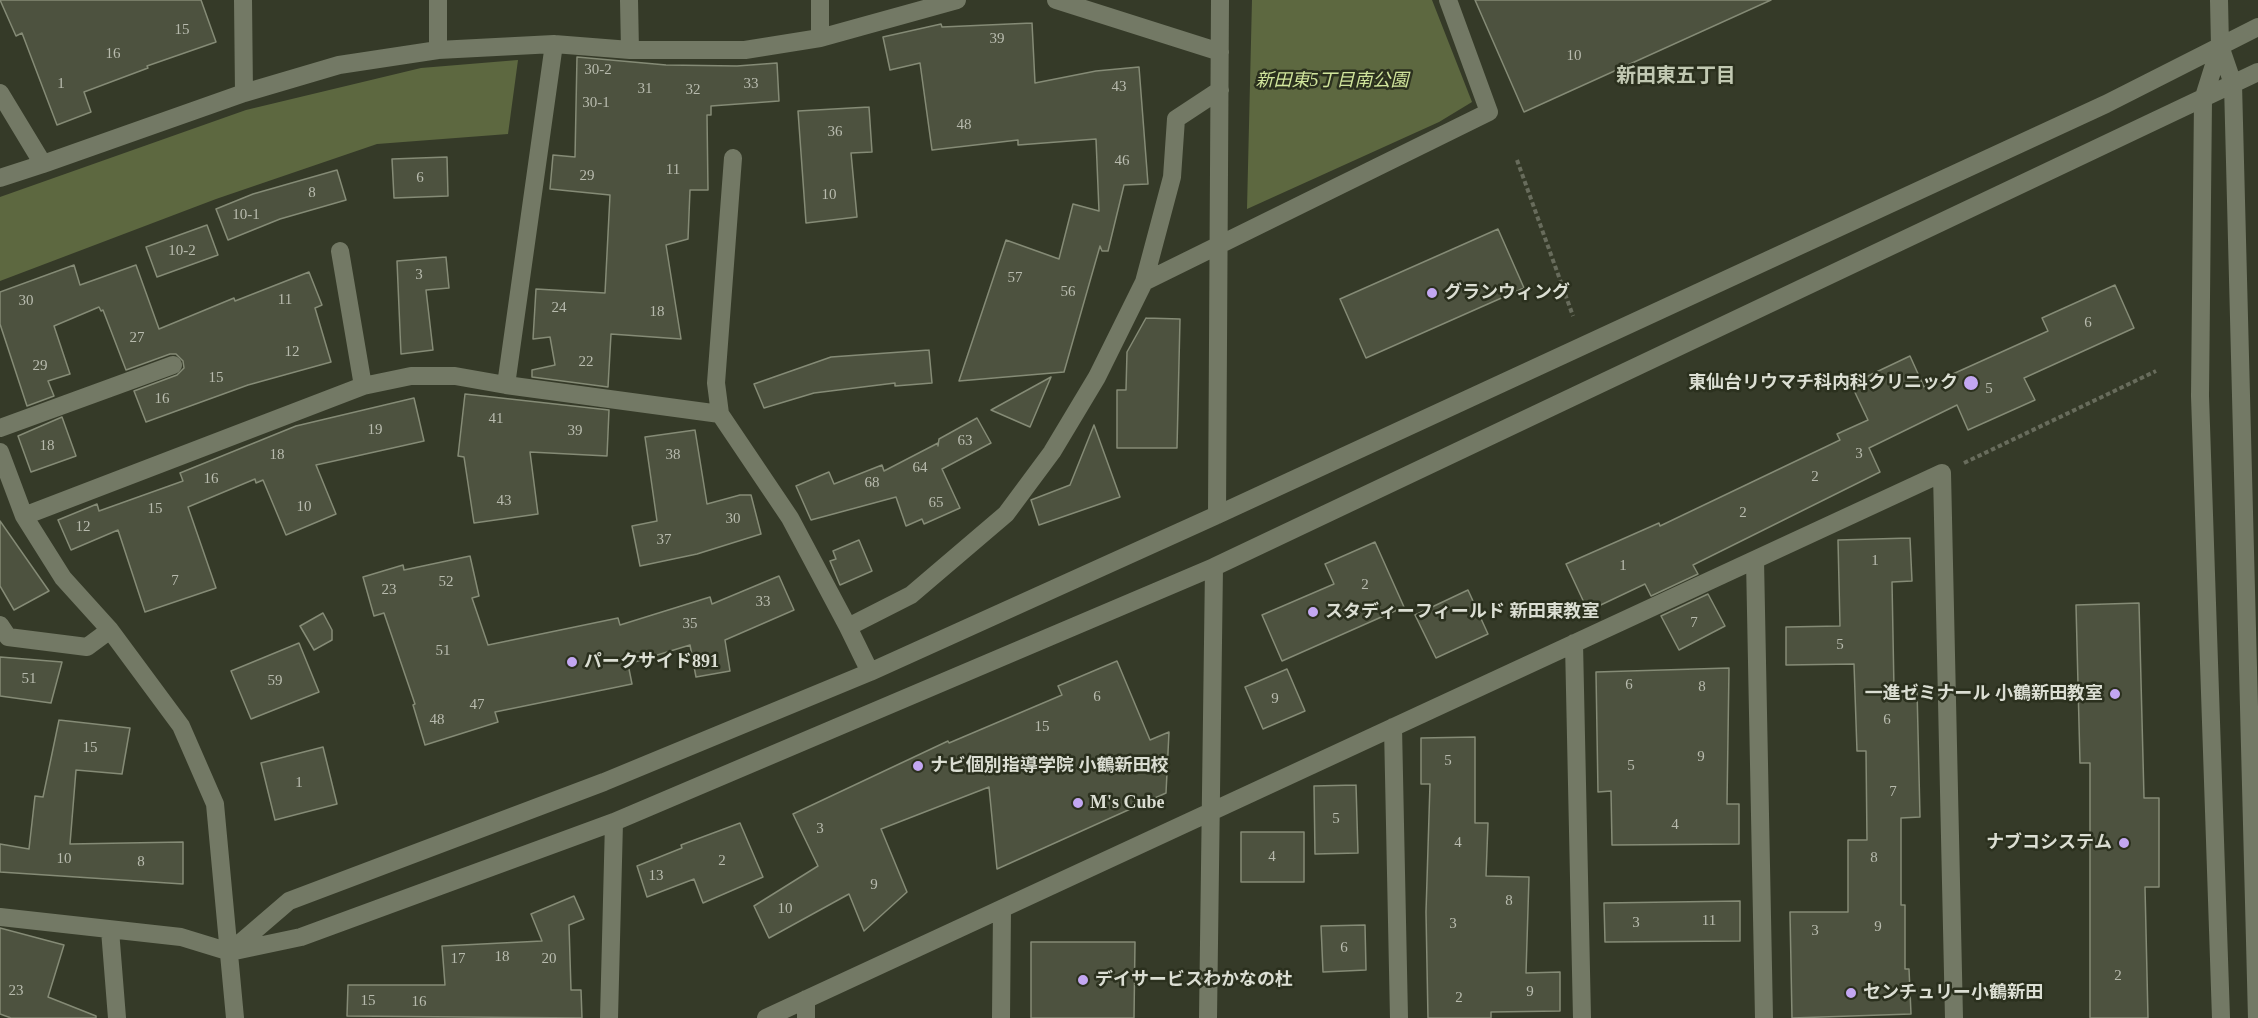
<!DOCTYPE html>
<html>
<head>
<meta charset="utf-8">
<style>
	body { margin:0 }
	canvas { display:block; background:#353a28 }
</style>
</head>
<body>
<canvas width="2258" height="1018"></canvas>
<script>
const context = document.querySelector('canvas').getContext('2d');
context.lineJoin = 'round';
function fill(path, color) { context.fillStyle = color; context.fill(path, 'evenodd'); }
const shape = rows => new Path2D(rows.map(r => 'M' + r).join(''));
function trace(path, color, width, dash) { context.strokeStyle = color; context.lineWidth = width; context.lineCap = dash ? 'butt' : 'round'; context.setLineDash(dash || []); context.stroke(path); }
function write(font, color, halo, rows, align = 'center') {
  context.font = font + ' "Times New Roman","Noto Sans JP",serif'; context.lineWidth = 5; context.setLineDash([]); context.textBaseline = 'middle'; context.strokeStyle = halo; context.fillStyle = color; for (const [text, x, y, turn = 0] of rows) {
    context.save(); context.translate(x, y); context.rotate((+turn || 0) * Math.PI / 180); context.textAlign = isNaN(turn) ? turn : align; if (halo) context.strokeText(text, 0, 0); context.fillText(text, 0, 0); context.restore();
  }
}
fill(shape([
	[1252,0,1432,0,1472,102,1439,122,1247,209],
	[518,60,508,134,377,144,216,199,0,281,0,197,246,110,421,68]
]), '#5d6840');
const building = shape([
	[0,0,201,0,216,42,147,66,148,68,84,92,91,112,57,125,22,33,16,36,0,0],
	[1475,0,1771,0,1524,112,1475,0],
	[1032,23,1035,83,1096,71,1139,67,1148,184,1124,185,1108,251,1102,251,1100,246,1064,372,959,381,1006,240,1059,259,1073,204,1099,211,1096,139,1018,145,1018,140,932,150,920,63,890,70,883,37,941,24,942,27,1032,23],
	[577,57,666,65,737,66,777,63,779,101,711,106,711,115,707,115,708,190,690,190,688,239,666,245,681,339,611,334,608,387,532,377,532,370,555,365,550,337,533,339,536,289,605,293,610,195,550,189,553,155,575,157,577,57],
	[869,107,872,152,851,153,857,217,806,223,798,111,869,107],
	[447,157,448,196,394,198,392,159,447,157],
	[337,170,346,200,280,219,228,240,216,209,253,194,337,170],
	[207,225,218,255,157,277,146,247,207,225],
	[1498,229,1524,288,1366,358,1340,299,1498,229],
	[446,257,449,288,426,290,433,350,401,354,397,261,446,257],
	[74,265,80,285,136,265,159,329,234,298,235,301,309,272,322,305,315,308,331,362,248,385,146,422,134,391,177,375,184,368,183,361,176,354,170,354,126,370,103,310,101,311,99,307,54,326,70,374,48,381,54,396,27,406,0,324,0,292,74,265],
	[2115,285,2134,328,2024,378,2035,400,1968,430,1957,405,1869,448,1880,472,1693,565,1698,574,1651,596,1645,584,1588,611,1566,564,1659,523,1660,526,1840,440,1837,434,1868,420,1851,384,1910,356,1924,387,2048,331,2042,318,2115,285],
	[1146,318,1180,319,1177,448,1117,448,1117,390,1126,390,1127,352,1146,318],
	[929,350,932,383,895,386,895,383,814,393,764,408,754,384,831,357,929,350],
	[1051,377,1030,427,991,410,1051,377],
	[465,394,609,410,607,456,530,452,538,514,474,523,464,457,458,456,465,394],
	[414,398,424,441,316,465,336,514,286,535,263,480,256,483,255,479,188,507,216,588,145,612,118,530,71,550,58,520,97,504,99,511,183,481,180,473,296,426,414,398],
	[62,417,76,456,31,472,18,436,62,417],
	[977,418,991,443,942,469,960,508,924,524,922,519,906,526,896,497,811,520,796,486,829,472,834,484,882,465,884,471,938,443,938,446,939,439,977,418],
	[1094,425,1120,497,1039,525,1031,500,1070,485,1094,425],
	[695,430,707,504,740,495,751,495,761,534,697,554,640,566,632,526,657,521,645,437,695,430],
	[0,521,49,591,14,610,0,586,0,521],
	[1910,538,1912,581,1892,582,1894,690,1917,689,1920,817,1901,818,1901,905,1905,905,1905,969,1909,969,1911,1014,1792,1018,1790,912,1848,912,1848,840,1867,840,1866,751,1857,751,1854,664,1786,665,1786,627,1840,626,1838,540,1910,538],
	[859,540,872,571,840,585,830,561,836,559,833,551,859,540],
	[1375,542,1404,607,1282,661,1262,615,1334,584,1325,564,1375,542],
	[470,556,479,596,472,598,488,645,618,618,620,625,710,597,712,604,779,576,794,610,725,640,730,671,696,677,690,645,628,664,632,684,495,712,498,722,425,745,413,705,415,704,384,613,374,616,363,577,403,565,404,570,470,556],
	[1468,590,1488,634,1436,658,1415,615,1468,590],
	[1708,594,1725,626,1679,650,1661,616,1708,594],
	[2139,603,2144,798,2159,798,2159,887,2145,887,2148,1018,2090,1018,2090,763,2080,763,2076,605,2139,603],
	[323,613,332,630,332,640,314,650,300,626,323,613],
	[299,643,319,692,251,719,231,671,299,643],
	[0,657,62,662,51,703,0,696,0,657],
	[1117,661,1150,740,1169,732,1166,793,997,869,989,787,881,829,907,892,864,931,849,894,769,938,754,906,818,866,793,814,948,741,949,743,1062,695,1058,686,1117,661],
	[1729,668,1727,804,1739,804,1739,844,1612,845,1611,791,1598,792,1596,672,1729,668],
	[1287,669,1305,711,1263,729,1245,687,1287,669],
	[59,720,130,728,122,774,76,770,70,844,183,842,183,884,0,872,0,844,29,849,35,796,43,797,59,720],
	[1475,737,1475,823,1488,823,1486,876,1529,877,1526,973,1560,972,1560,1011,1491,1012,1491,1018,1428,1018,1426,912,1430,784,1421,784,1421,738,1475,737],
	[323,747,337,804,275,820,261,763,323,747],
	[1356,785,1358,853,1315,854,1314,786,1356,785],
	[740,823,763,877,703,903,694,879,647,897,637,866,682,848,681,845,740,823],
	[1241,832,1304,832,1304,882,1241,882,1241,832],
	[574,896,584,919,569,925,571,990,581,990,582,1018,347,1016,348,985,445,985,442,946,542,941,531,914,574,896],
	[1740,901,1740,941,1605,942,1604,903,1740,901],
	[1365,925,1366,970,1323,972,1321,926,1365,925],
	[0,928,64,945,48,997,96,1016,96,1018,11,1018,0,1014,0,928],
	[1031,942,1135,942,1134,1018,1031,1018,1031,942]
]);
fill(building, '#4d523f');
trace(building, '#858b76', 1.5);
trace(shape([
	[1517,160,1573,316],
	[1964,463,2156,371]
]), '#686c5c', 4, [4.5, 3]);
trace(shape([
	[438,0,438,50],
	[629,0,630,50],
	[1056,0,1220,52],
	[2219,0,2220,46,2233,84,2257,1018],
	[820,38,820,0],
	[2220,46,2203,100,2200,396,2221,1018],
	[0,93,43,164,244,93,243,0],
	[244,93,339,65,438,50,554,44,630,50,745,50,820,38,957,0],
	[0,178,43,164],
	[340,251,363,386],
	[1144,282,1489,112,1448,0],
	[506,385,720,414,790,518,848,627],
	[720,414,716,383,733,158],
	[0,428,173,365],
	[0,452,24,516,63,578,110,630,181,726,215,804,235,1018],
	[1217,515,1220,0],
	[24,516,363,386,411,376,455,376,506,385,554,44],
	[1755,560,1764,1018],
	[0,625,8,637,87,647,110,630],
	[1574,643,1582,1018],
	[870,672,848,627,911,595,1006,514,1052,452,1097,377,1144,282,1172,177,1176,119,1220,90],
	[1393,727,1399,1018],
	[0,917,181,937,230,952,301,937,614,822,1214,567,2258,72],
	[110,930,117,1018],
	[232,950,289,901,604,782,870,672,1217,515,2106,104,2258,27],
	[806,999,806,1018],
	[609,1018,614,822],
	[766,1018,1942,473,1954,1018],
	[1001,1018,1002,909],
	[1208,1018,1214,567]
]), '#737965', 18);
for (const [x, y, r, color] of [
	[1432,293,6,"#c3a7f2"],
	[1971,383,8,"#c3a7f2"],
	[1313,612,6,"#c3a7f2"],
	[572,662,6,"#c3a7f2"],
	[2115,694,6,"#c3a7f2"],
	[918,766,6,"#c3a7f2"],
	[1078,803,6,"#c3a7f2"],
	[2124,843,6,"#c3a7f2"],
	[1083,980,6,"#c3a7f2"],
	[1851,993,6,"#c3a7f2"]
]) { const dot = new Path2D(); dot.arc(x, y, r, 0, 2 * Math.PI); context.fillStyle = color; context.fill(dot); trace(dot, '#2b301e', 2); }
write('15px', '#b8bbae', null, [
	["15",182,30],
	["39",997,39],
	["16",113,54],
	["10",1574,56],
	["30-2",598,70],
	["1",61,84],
	["33",751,84],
	["43",1119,87],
	["31",645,89],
	["32",693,90],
	["30-1",596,103],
	["48",964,125],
	["36",835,132],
	["46",1122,161],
	["11",673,170],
	["29",587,176],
	["6",420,178],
	["8",312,193],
	["10",829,195],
	["10-1",246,215],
	["10-2",182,251],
	["3",419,275],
	["57",1015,278],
	["56",1068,292],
	["11",285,300],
	["30",26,301],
	["24",559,308],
	["18",657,312],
	["6",2088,323],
	["27",137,338],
	["12",292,352],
	["22",586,362],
	["29",40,366],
	["15",216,378],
	["5",1989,389],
	["16",162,399],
	["41",496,419],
	["19",375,430],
	["39",575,431],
	["63",965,441],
	["18",47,446],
	["3",1859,454],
	["18",277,455],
	["38",673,455],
	["64",920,468],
	["2",1815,477],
	["16",211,479],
	["68",872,483],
	["43",504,501],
	["65",936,503],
	["10",304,507],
	["15",155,509],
	["2",1743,513],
	["30",733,519],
	["12",83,527],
	["37",664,540],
	["1",1875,561],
	["1",1623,566],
	["7",175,581],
	["52",446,582],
	["2",1365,585],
	["23",389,590],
	["33",763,602],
	["7",1694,623],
	["35",690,624],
	["5",1840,645],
	["51",443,651],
	["51",29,679],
	["59",275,681],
	["6",1629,685],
	["8",1702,687],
	["6",1097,697],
	["9",1275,699],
	["47",477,705],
	["48",437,720],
	["6",1887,720],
	["15",1042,727],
	["15",90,748],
	["9",1701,757],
	["5",1448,761],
	["5",1631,766],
	["1",299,783],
	["7",1893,792],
	["5",1336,819],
	["4",1675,825],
	["3",820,829],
	["4",1458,843],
	["4",1272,857],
	["8",1874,858],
	["10",64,859],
	["2",722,861],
	["8",141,862],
	["13",656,876],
	["9",874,885],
	["8",1509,901],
	["10",785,909],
	["11",1709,921],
	["3",1636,923],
	["3",1453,924],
	["9",1878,927],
	["3",1815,931],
	["6",1344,948],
	["18",502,957],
	["17",458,959],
	["20",549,959],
	["2",2118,976],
	["23",16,991],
	["9",1530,992],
	["2",1459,998],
	["15",368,1001],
	["16",419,1002]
]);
write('italic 18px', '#d1e59c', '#2b301e', [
	["新田東5丁目南公園",1332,81]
]);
write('bold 18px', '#dbded3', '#2b301e', [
	["グランウィング",1444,293],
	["東仙台リウマチ科内科クリニック",1958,383,"right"],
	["スタディーフィールド 新田東教室",1325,612],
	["パークサイド891",584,662],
	["一進ゼミナール 小鶴新田教室",2103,694,"right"],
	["ナビ個別指導学院 小鶴新田校",930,766],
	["M's Cube",1090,803],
	["ナブコシステム",2112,843,"right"],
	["デイサービスわかなの杜",1095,980],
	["センチュリー小鶴新田",1863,993]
], 'left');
write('bold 20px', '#c2c9b3', '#2b301e', [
	["新田東五丁目",1676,77]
]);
</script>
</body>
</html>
